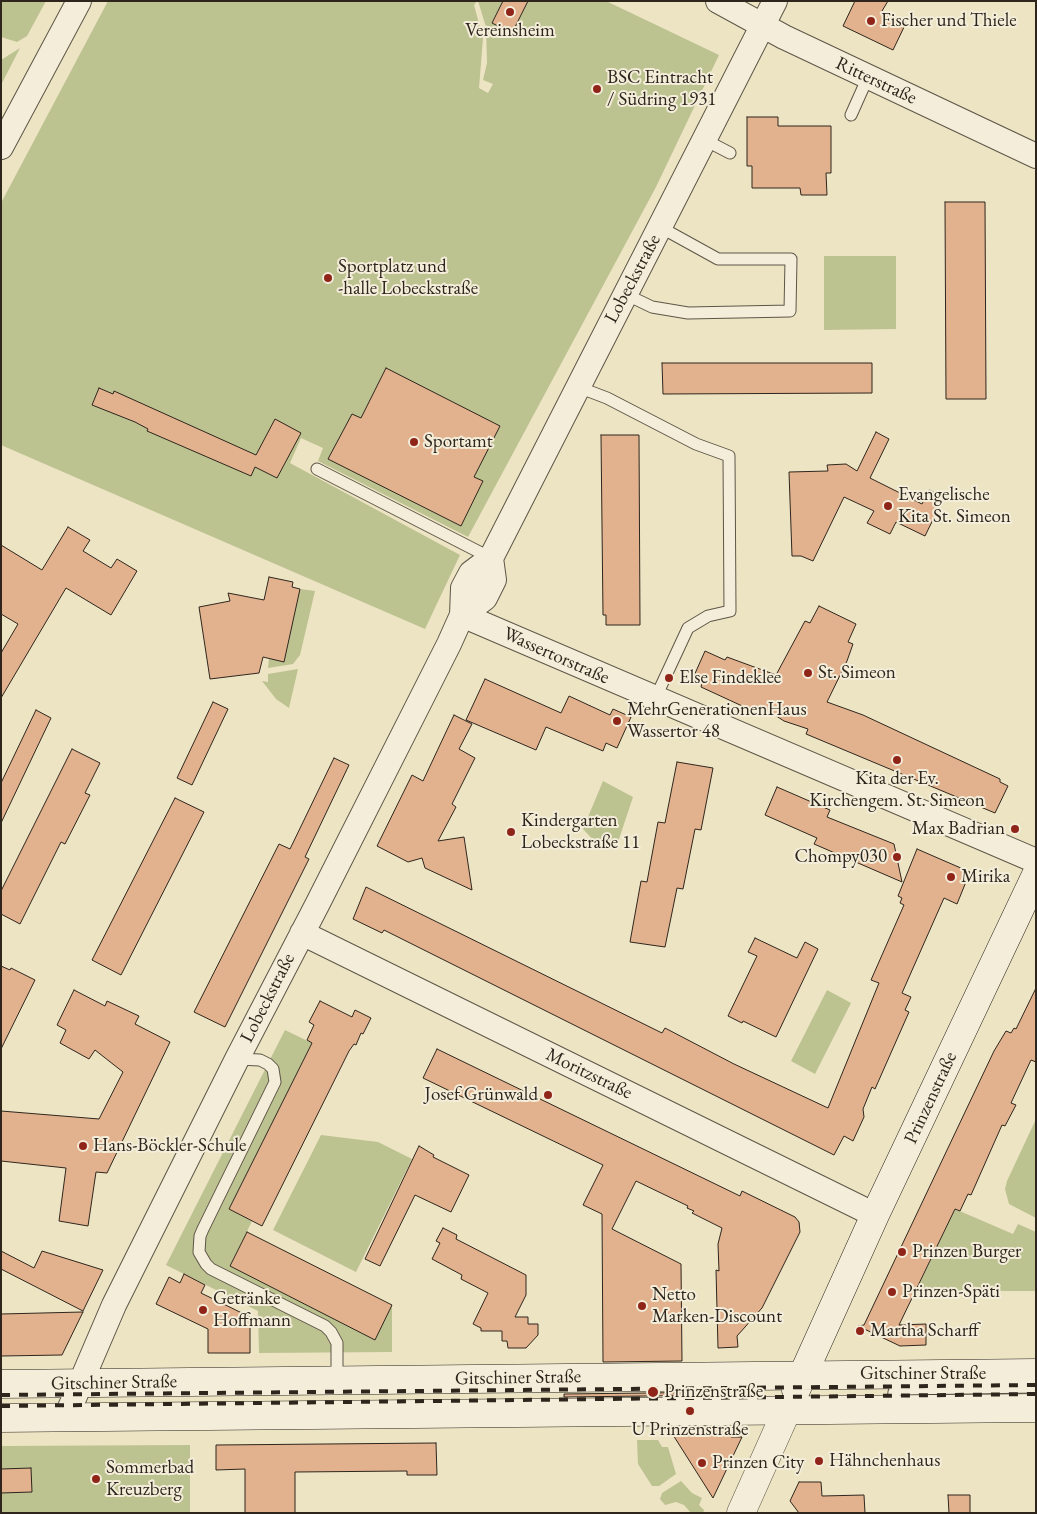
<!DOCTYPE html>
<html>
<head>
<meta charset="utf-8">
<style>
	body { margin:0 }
	#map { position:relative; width:1037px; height:1514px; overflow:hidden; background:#ede4c4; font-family:"EB Garamond",serif }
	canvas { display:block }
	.frame { position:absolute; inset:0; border:2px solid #2e261d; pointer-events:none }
</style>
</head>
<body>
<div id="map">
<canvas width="1037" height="1514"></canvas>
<div class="frame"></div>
</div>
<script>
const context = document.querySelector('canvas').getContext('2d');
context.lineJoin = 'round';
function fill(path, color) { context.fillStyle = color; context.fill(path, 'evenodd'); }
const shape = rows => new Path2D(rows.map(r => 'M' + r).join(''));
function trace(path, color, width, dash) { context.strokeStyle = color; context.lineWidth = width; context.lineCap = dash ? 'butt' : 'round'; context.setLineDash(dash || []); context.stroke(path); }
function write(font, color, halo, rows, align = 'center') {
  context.font = font + ' "EB Garamond",serif'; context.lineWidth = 4; context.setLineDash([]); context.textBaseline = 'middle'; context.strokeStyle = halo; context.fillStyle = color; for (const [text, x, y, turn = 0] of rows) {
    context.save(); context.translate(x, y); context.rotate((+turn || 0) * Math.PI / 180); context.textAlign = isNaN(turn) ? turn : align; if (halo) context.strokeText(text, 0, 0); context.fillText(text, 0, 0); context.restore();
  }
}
fill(shape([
	[1,1,46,1,27,36,17,42,1,37],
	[108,1,477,1,474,5,483,38,479,88,488,93,493,84,483,80,487,63,486,27,478,1,606,1,719,55,656,187,468,537,318,461,323,448,301,438,290,463,460,555,425,629,1,445,1,203],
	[20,48,1,85,1,60],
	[824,256,896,256,896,329,824,330],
	[300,589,315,591,300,655,293,664,268,668,269,658,284,661],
	[298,669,289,708,276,699,262,681,268,682,268,674],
	[603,781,633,797,616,848,596,843,583,829],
	[827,990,851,1003,815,1074,791,1061],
	[285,1030,314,1044,229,1209,252,1221,230,1266,375,1339,392,1305,392,1352,259,1353,258,1311,166,1265],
	[1036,1119,1036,1218,1009,1204,1005,1189,1007,1181],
	[321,1135,378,1142,412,1159,356,1272,273,1230],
	[955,1209,1013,1234,1018,1224,1036,1232,1036,1291,916,1291],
	[637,1440,658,1440,662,1447,668,1447,676,1474,659,1486,652,1486,638,1464],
	[190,1445,190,1513,1,1513,1,1446],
	[681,1481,692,1493,702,1498,699,1505,704,1510,703,1513,691,1513,684,1505,676,1502,665,1505,660,1499,662,1493]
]), '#bdc291');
const building = shape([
	[503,1,528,1,512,33,492,23,503,1],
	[855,1,888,1,882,11,906,23,893,50,843,26,855,1],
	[747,117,778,117,778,126,831,126,831,173,826,173,827,195,801,195,800,188,752,188,752,166,747,166,747,117],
	[945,202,985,202,986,399,946,399,945,202],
	[662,363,872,363,872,393,663,394,662,363],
	[386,368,500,426,474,477,483,481,461,526,328,459,352,414,361,418,386,368],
	[99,388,113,394,114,391,256,455,275,419,301,433,277,478,255,467,251,476,147,431,148,429,135,422,92,405,99,388],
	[876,432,889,439,870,478,922,504,929,490,944,497,925,536,896,522,890,534,867,523,874,511,844,497,813,561,801,556,792,556,789,472,828,471,827,465,846,464,857,471,876,432],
	[601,435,639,435,640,625,606,625,606,615,603,615,601,435],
	[68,527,90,540,83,551,111,568,117,559,137,571,111,615,66,588,1,698,1,653,18,624,1,614,1,545,42,570,68,527],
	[269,577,293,582,292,587,300,589,284,662,263,657,259,673,210,679,199,607,230,601,228,593,264,600,269,577],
	[819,606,856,624,848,642,853,644,847,661,827,702,863,715,1000,779,1000,782,1008,786,995,813,806,734,808,729,784,721,764,708,761,714,740,705,701,687,702,683,693,678,705,651,725,660,727,657,776,675,805,621,810,623,819,606],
	[485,679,561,713,569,696,610,715,613,709,631,717,617,748,606,743,603,751,546,727,536,750,466,720,485,679],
	[213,702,228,709,192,785,177,778,213,702],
	[36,710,51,718,1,823,1,783,36,710],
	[454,715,472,724,459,749,475,758,452,804,456,807,438,841,464,837,472,890,425,868,422,858,408,862,377,846,412,775,423,781,454,715],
	[72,749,100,763,85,793,90,795,65,844,61,842,20,924,1,914,1,891,72,749],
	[334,758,349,765,305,857,309,859,225,1027,194,1012,279,844,290,849,334,758],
	[677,762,713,768,701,830,695,829,683,889,677,888,665,947,630,942,641,881,647,882,658,822,665,823,677,762],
	[777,787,830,810,827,817,894,844,902,882,814,844,817,838,765,815,777,787],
	[175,798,204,812,121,975,92,960,175,798],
	[917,849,970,872,957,904,944,898,902,993,911,997,905,1010,909,1012,875,1089,872,1087,863,1109,864,1117,853,1141,844,1136,834,1155,384,930,382,933,353,919,366,887,662,1033,665,1028,734,1064,828,1108,879,983,871,980,904,905,900,903,902,898,898,896,917,849],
	[755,938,797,958,805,942,818,949,776,1037,743,1021,742,1023,728,1016,757,956,748,952,755,938],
	[1,966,10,970,11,968,35,980,1,1049,1,966],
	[1036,988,1036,1062,1031,1060,1011,1103,1016,1105,1005,1126,1002,1125,971,1195,968,1194,960,1211,955,1209,899,1325,926,1324,926,1345,900,1346,858,1326,864,1325,994,1051,1006,1031,1011,1033,1014,1028,1016,1029,1036,988],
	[74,990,105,1006,107,1001,139,1016,135,1024,170,1042,107,1173,96,1172,88,1226,59,1221,66,1168,1,1161,1,1111,99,1119,123,1072,95,1050,89,1059,60,1043,66,1030,57,1025,74,990],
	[320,1001,352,1017,355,1010,371,1018,363,1034,361,1033,356,1045,354,1044,349,1051,262,1226,229,1209,312,1043,307,1040,314,1025,309,1022,320,1001],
	[437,1049,740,1196,742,1191,795,1217,799,1222,800,1232,762,1308,737,1336,738,1347,718,1348,716,1270,719,1271,718,1244,722,1228,692,1213,694,1211,687,1208,688,1206,636,1181,612,1229,681,1264,682,1361,603,1362,602,1214,583,1205,603,1165,423,1078,437,1049],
	[419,1146,434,1155,433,1157,469,1175,451,1212,415,1195,380,1266,365,1259,419,1146],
	[443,1228,457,1235,456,1239,526,1275,526,1295,515,1317,528,1317,528,1324,538,1324,538,1335,526,1348,508,1348,507,1341,502,1341,502,1331,481,1331,481,1328,473,1324,488,1293,461,1279,462,1275,432,1259,440,1243,436,1241,443,1228],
	[247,1232,392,1305,375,1340,230,1266,247,1232],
	[1,1251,34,1268,42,1251,103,1270,83,1311,1,1269,1,1251],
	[184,1274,205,1285,201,1293,250,1317,250,1353,208,1353,208,1329,156,1304,169,1277,180,1283,184,1274],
	[83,1312,62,1355,1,1356,1,1314,83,1312],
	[730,1392,730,1395,564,1397,564,1394,730,1392],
	[668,1427,730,1427,731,1437,742,1437,713,1498,668,1427],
	[436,1443,437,1475,407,1475,407,1471,295,1472,295,1513,245,1513,245,1469,216,1470,216,1445,436,1443],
	[31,1468,32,1492,1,1493,1,1469,31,1468],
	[799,1482,821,1482,822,1496,864,1495,865,1513,799,1513,790,1501,799,1482],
	[948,1495,970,1495,970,1513,949,1513,948,1495]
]);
fill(building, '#e2b18d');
trace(building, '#2e261d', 1);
const service = shape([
	[851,115,868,77],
	[705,140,730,153],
	[625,294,652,307,688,313,790,311,791,259,718,259,660,227],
	[578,387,607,398,696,444,729,456,730,611,708,616,688,628,655,699],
	[317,469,491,558],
	[237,1059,260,1060,268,1064,273,1069,275,1082,203,1229,200,1236,199,1252,206,1264,211,1269,325,1326,331,1332,337,1343,337,1380],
	[892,1409,894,1392,901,1389,1036,1387]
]);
const minor = shape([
	[718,1,784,37,1036,156],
	[1,147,79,1],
	[462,615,1036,861],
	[462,615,485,598,494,580,491,558],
	[302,933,875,1215],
	[66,1417,114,1305,237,1059,317,905,449,644,462,615,463,588,471,573,491,558,775,1]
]);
const tertiary = shape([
	[741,1513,787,1410]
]);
const secondary = shape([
	[1,1384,1036,1373],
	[796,1390,875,1215,1036,875],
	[1,1418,1036,1408]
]);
trace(service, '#5e5647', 13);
trace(minor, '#5e5647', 26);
trace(tertiary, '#5e5647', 29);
trace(secondary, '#2e261d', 29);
trace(service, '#f3edd9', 11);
trace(minor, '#f3edd9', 24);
trace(tertiary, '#f3edd9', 28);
trace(secondary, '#f3edd9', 28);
trace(shape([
	[1,1395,1036,1385],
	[1,1406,1036,1394]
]), '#2e261d', 4, [9, 9]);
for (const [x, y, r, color] of [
	[510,12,5,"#8f2418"],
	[871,21,5,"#8f2418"],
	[597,89,5,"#8f2418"],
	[328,278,5,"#8f2418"],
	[414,442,5,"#8f2418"],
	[888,506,5,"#8f2418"],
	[808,673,5,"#8f2418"],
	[669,678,5,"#8f2418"],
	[617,721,5,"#8f2418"],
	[897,760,5,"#8f2418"],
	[1015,829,5,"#8f2418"],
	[511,832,5,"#8f2418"],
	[897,857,5,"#8f2418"],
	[951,877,5,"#8f2418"],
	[548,1095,5,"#8f2418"],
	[83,1146,5,"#8f2418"],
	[902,1252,5,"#8f2418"],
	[892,1292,5,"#8f2418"],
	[642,1306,5,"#8f2418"],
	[203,1310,5,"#8f2418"],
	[860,1331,5,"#8f2418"],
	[653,1392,6,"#8f2418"],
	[690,1411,5,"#8f2418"],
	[819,1461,5,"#8f2418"],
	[702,1463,5,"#8f2418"],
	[96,1479,5,"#8f2418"]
]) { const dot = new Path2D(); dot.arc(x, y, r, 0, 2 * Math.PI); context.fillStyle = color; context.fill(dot); trace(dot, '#f3edd9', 2); }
write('19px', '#2e261d', '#f3edd9', [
	["Fischer und Thiele",881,21],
	["Vereinsheim",510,31,"center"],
	["BSC Eintracht",607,78],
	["/ Südring 1931",607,100],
	["Sportplatz und",338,267],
	["-halle Lobeckstraße",338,289],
	["Sportamt",424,442],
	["Evangelische",898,495],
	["Kita St. Simeon",898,517],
	["St. Simeon",818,673],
	["Else Findeklee",679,678],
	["MehrGenerationenHaus",627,710],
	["Wassertor 48",627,732],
	["Kita der Ev.",897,779,"center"],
	["Kirchengem. St. Simeon",897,801,"center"],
	["Kindergarten",521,821],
	["Lobeckstraße 11",521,843],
	["Max Badrian",1005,829,"right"],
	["Chompy030",887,857,"right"],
	["Mirika",961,877],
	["Josef Grünwald",538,1095,"right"],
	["Hans-Böckler-Schule",93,1146],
	["Prinzen Burger",912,1252],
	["Prinzen-Späti",902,1292],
	["Netto",652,1295],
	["Marken-Discount",652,1317],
	["Getränke",213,1299],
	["Hoffmann",213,1321],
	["Martha Scharff",870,1331],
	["Prinzenstraße",664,1392],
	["U Prinzenstraße",690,1430,"center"],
	["Hähnchenhaus",829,1461],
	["Prinzen City",712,1463],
	["Sommerbad",106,1468],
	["Kreuzberg",106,1490]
], 'left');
write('19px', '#2e261d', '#f3edd9', [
	["Ritterstraße",876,81,25],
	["Lobeckstraße",633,279,-62],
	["Wassertorstraße",556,656,24],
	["Lobeckstraße",268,998,-63],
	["Moritzstraße",589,1074,26],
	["Prinzenstraße",931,1098,-65],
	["Gitschiner Straße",923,1374],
	["Gitschiner Straße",518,1378,-1],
	["Gitschiner Straße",114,1383,-1]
]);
</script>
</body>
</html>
